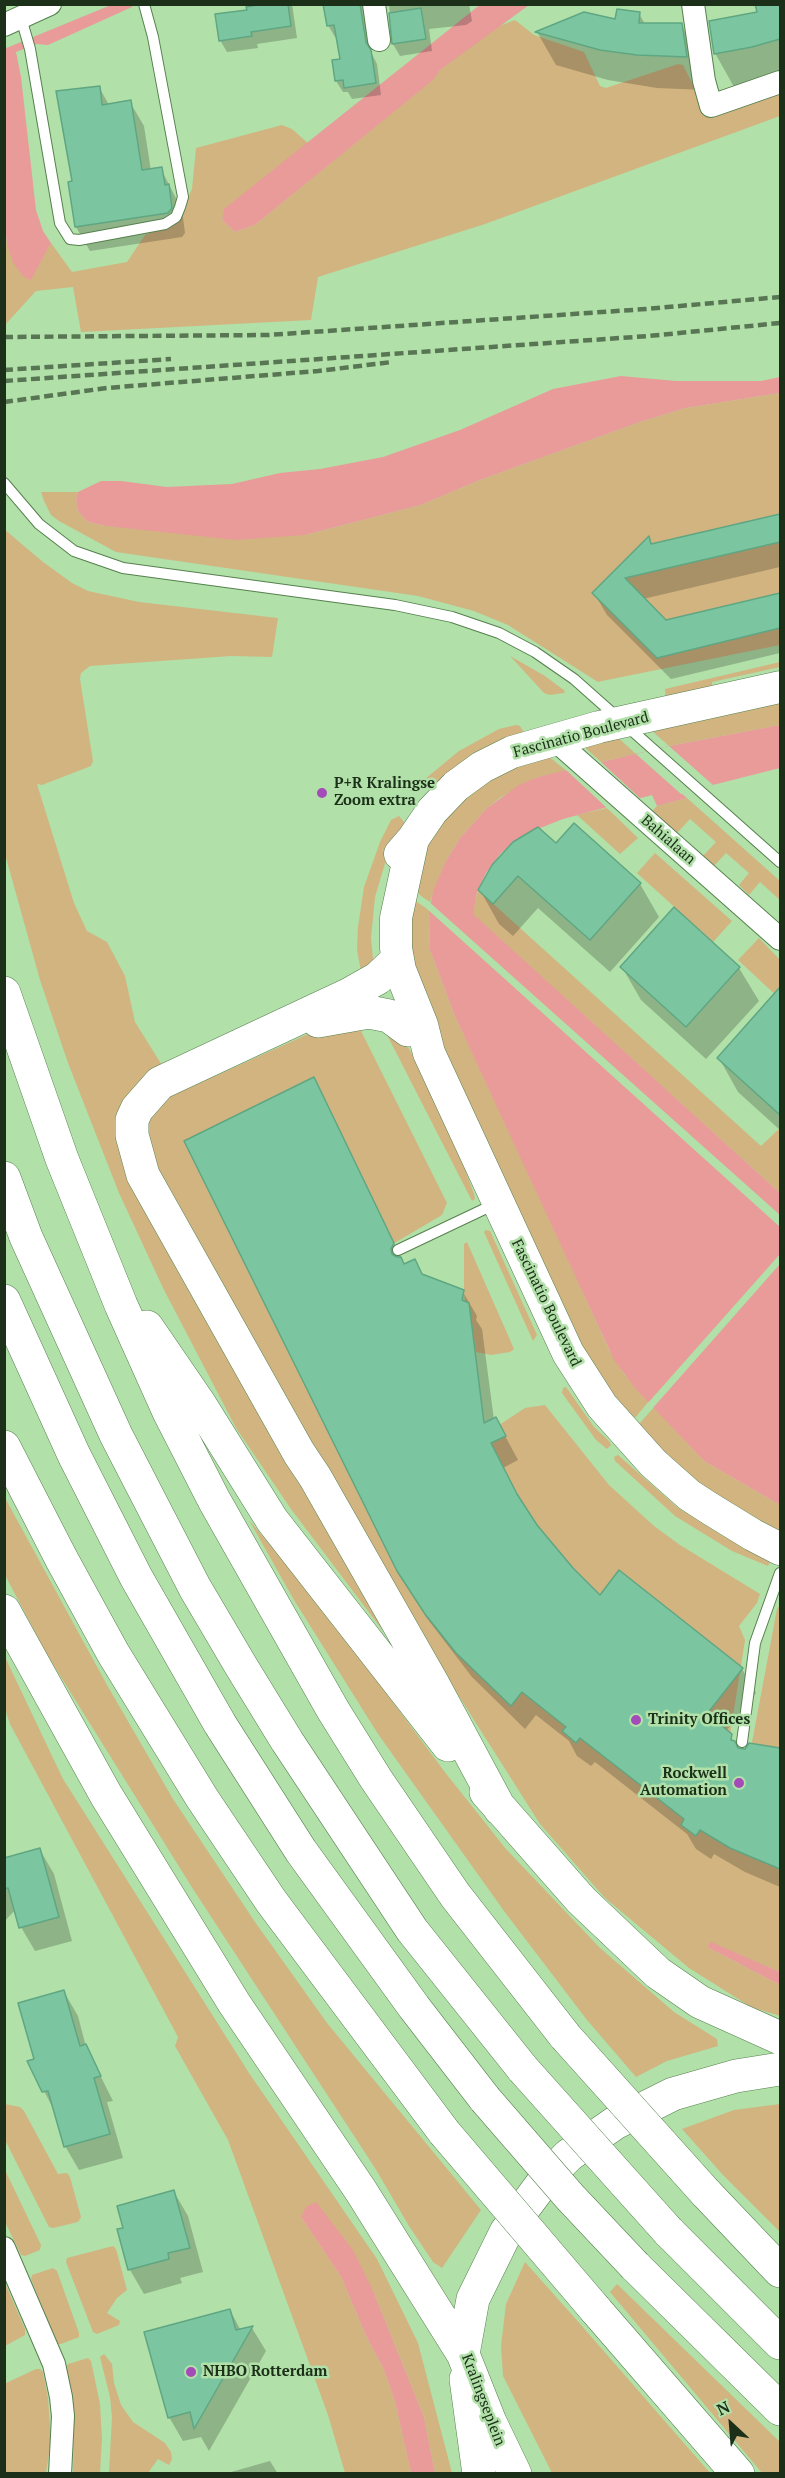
<!DOCTYPE html>
<html>
<head>
<meta charset="utf-8">
<style>
	body { margin:0 }
	#map { position:relative; width:785px; height:2478px; overflow:hidden; background:#b1e0a9; font-family:"PT Serif",serif }
	canvas { display:block }
	.frame { position:absolute; inset:0; border:6px solid #1c2f19; pointer-events:none }
	.north { position:absolute; left:701px; top:2394px; width:60px; height:60px; -webkit-text-stroke:4px #b1e0a9; paint-order:stroke; rotate:334deg; font-size:16px; font-weight:700; line-height:24px; text-align:center; color:#1c2f19 }
	.north::after { content:''; display:block; margin:auto; width:21px; height:27px; background:#1c2f19; clip-path:polygon(50% 0,100% 100%,50% 72%,0 100%) }
</style>
</head>
<body>
<div id="map">
<canvas width="785" height="2478"></canvas>
<div class="frame"></div>
<div class="north">N</div>
</div>
<script>
const context = document.querySelector('canvas').getContext('2d');
context.lineJoin = 'round';
function fill(path, color) { context.fillStyle = color; context.fill(path, 'evenodd'); }
const shape = rows => new Path2D(rows.map(r => 'M' + r).join(''));
function trace(path, color, width, dash) { context.strokeStyle = color; context.lineWidth = width; context.lineCap = dash ? 'butt' : 'round'; context.setLineDash(dash || []); context.stroke(path); }
function write(font, color, halo, rows, align = 'center') {
  context.font = font + ' "PT Serif",serif'; context.lineWidth = 5; context.setLineDash([]); context.textBaseline = 'middle'; context.strokeStyle = halo; context.fillStyle = color; for (const [text, x, y, turn = 0] of rows) {
    context.save(); context.translate(x, y); context.rotate((+turn || 0) * Math.PI / 180); context.textAlign = isNaN(turn) ? turn : align; if (halo) context.strokeText(text, 0, 0); context.fillText(text, 0, 0); context.restore();
  }
}
fill(shape([
	[515,20,534,35,584,52,600,86,606,88,678,64,683,65,699,97,780,71,780,116,485,224,318,277,311,320,81,332,73,287,36,291,5,325,4,216,7,245,31,279,51,243,72,272,127,262,145,235,177,222,192,189,196,148,282,125,292,129,309,144,224,210,222,220,235,232,255,225,432,80,440,70,497,27],
	[780,393,780,645,602,681,598,682,508,625,474,611,418,596,116,552,59,521,51,515,44,501,41,492,78,492,76,500,78,511,88,522,106,526,305,535,421,505,480,480,640,422,686,408],
	[4,529,43,562,72,583,88,591,139,602,278,618,272,657,231,656,90,666,81,673,80,679,93,761,91,766,42,785,37,784,74,903,87,931,107,942,125,976,135,1022,165,1070,124,1104,414,1672,291,1509,236,1428,163,1288,119,1193,68,1063,40,980,5,854],
	[510,656,545,676,565,691,564,693,550,695,544,693],
	[780,662,780,667,712,682,713,691,666,702,665,689],
	[780,699,780,725,669,746,651,730],
	[516,725,520,726,526,736,438,786,423,786,425,779,459,751,499,729],
	[614,734,636,754,601,762,581,744],
	[547,755,568,772,538,777,501,797,487,808,460,838,446,861,430,902,421,896,409,883,425,840,478,782],
	[687,798,780,881,780,900,760,882,749,895,739,885,749,873,726,853,713,867,702,857,716,842,690,819,677,833,652,811,657,806],
	[607,808,638,838,620,854,577,815],
	[399,816,404,822,403,828,386,860,375,897,371,938,374,968,362,977,357,950,358,927,364,887,380,842,391,820],
	[655,853,732,921,713,942,637,873],
	[478,890,761,1146,780,1128,780,1193,472,914],
	[406,895,429,910,430,950,454,1014,531,1177,609,1350,624,1374,649,1401,635,1418,591,1374,415,1000],
	[759,938,780,960,780,999,738,960],
	[356,1021,447,1203,442,1215,386,1248,484,1435,525,1408,545,1405,609,1485,654,1526,680,1545,760,1594,757,1603,739,1626,745,1640,728,1748,750,1753,777,1609,780,1605,780,1972,711,1943,707,1947,780,1985,780,2016,751,2007,689,1968,605,1898,540,1824,410,1619,151,1163,147,1127,152,1114,171,1096,308,1034],
	[383,1027,405,1042,440,1101,474,1194,475,1199,472,1201],
	[486,1230,490,1231,537,1335,533,1341,484,1232],
	[467,1242,514,1349,510,1352,491,1355,476,1352,469,1303,465,1302,464,1292,464,1244],
	[566,1387,594,1427,609,1441,611,1445,607,1449,596,1440,562,1393,563,1388],
	[654,1407,704,1461,780,1505,780,1536,727,1507,638,1432,640,1423],
	[618,1455,677,1507,723,1536,770,1562,768,1566,732,1551,675,1516,615,1461,614,1457],
	[4,1496,107,1685,173,1799,255,1922,327,2023,481,2210,442,2268,433,2262,409,2226,375,2168,193,1889,46,1653,5,1575],
	[249,1520,317,1600,444,1771,506,1849,600,1948,674,2012,717,2039,718,2046,667,2061,636,2077,587,2020,504,1911,378,1734,294,1600],
	[4,1655,63,1779,249,2073,377,2259,418,2343,452,2473,435,2473,424,2417,374,2293,301,2217,341,2277,367,2338,384,2370,395,2402,411,2473,345,2473,328,2415,228,2140,175,2046,178,2037,10,1724,5,1709],
	[5,2104,20,2107,24,2111,58,2174,67,2173,70,2177,81,2217,78,2222,53,2228,49,2227,5,2140],
	[780,2104,780,2232,723,2175,682,2129,734,2110],
	[5,2170,41,2245,40,2250,25,2256,21,2255,5,2222],
	[113,2246,116,2249,127,2290,117,2298,107,2313,120,2321,119,2325,97,2334,93,2332,66,2262,67,2258],
	[525,2262,581,2325,710,2473,552,2473,503,2376,501,2346,506,2304],
	[53,2268,57,2271,79,2333,79,2337,61,2344,57,2344,31,2279,32,2275],
	[5,2283,25,2329,25,2335,5,2346],
	[617,2284,780,2442,780,2473,762,2473,610,2292],
	[104,2354,112,2364,114,2383,121,2405,133,2422,165,2443,171,2452,172,2459,169,2465,158,2459,148,2473,109,2473,112,2417,110,2397,100,2357],
	[88,2358,91,2361,100,2404,102,2439,100,2473,73,2473,74,2421,66,2367,68,2364],
	[36,2369,40,2369,43,2372,48,2398,51,2440,46,2473,5,2473,4,2384]
]), '#d2b481');
fill(shape([
	[481,4,529,5,440,70,433,80,255,225,235,232,222,220,224,209],
	[111,5,133,5,132,7,48,45,37,44,16,52,21,77,36,210,43,231,51,243,31,280,23,276,14,264,7,245,4,216,4,49],
	[621,376,676,381,761,381,780,377,780,393,686,408,640,422,480,480,421,505,305,535,236,540,106,526,88,522,78,511,76,500,78,492,101,481,121,481,167,487,232,484,280,473,320,469,383,457,460,430,553,389],
	[780,725,780,768,681,793,687,798,657,806,652,795,563,819,525,834,501,853,486,873,477,892,473,914,780,1193,780,1505,704,1461,635,1388,614,1360,454,1014,430,950,429,910,434,889,446,861,460,838,487,808,519,785,538,777,669,746],
	[711,1942,780,1972,780,1985,707,1947],
	[316,2202,353,2250,374,2293,424,2417,435,2473,411,2473,395,2402,384,2370,367,2338,341,2277,301,2217,306,2207]
]), '#e89b99');
fill(shape([
	[669,746,713,785,681,794,636,754],
	[597,760,601,762,643,801,609,810,565,769],
	[427,900,780,1215,780,1227,426,908],
	[780,1254,780,1264,652,1409,647,1404]
]), '#b1e0a9');
fill(shape([
	[262,4,292,4,297,38,257,44,258,48,227,52,220,40,249,11],
	[325,4,376,4,367,19,372,54,377,64,381,95,352,99,348,92,343,92,336,81,342,60,337,37,335,37,328,25],
	[389,4,469,4,472,21,466,25,429,29,432,51,400,56,393,44],
	[756,4,780,4,780,77,734,87,715,53,759,13],
	[639,14,645,24,681,25,701,58,705,90,657,88,608,80,556,65,537,32,616,21],
	[99,87,109,105,130,102,144,126,151,171,161,169,182,210,185,233,182,237,90,251,76,227,73,182],
	[780,515,780,567,643,599,665,622,780,595,780,653,671,679,607,615,594,593,649,539,653,545],
	[556,845,640,884,659,917,610,972,538,908,513,936,499,924,480,890],
	[674,909,739,968,759,1001,706,1059,641,1000,622,967],
	[772,998,780,1006,780,1130,738,1092,719,1058],
	[313,1079,405,1265,415,1260,423,1276,463,1292,477,1316,476,1320,482,1329,494,1420,496,1419,518,1460,503,1468,529,1515,559,1555,600,1597,742,1669,756,1693,726,1731,739,1750,745,1751,750,1745,780,1749,780,1887,745,1872,714,1854,711,1859,696,1849,687,1834,595,1762,591,1766,577,1756,569,1741,536,1715,525,1729,472,1677,426,1617,386,1549,186,1142],
	[40,1850,54,1874,72,1941,35,1951,21,1927,16,1909,4,1922,4,1860],
	[64,1992,78,2016,86,2047,113,2101,107,2102,123,2158,79,2170,65,2146,56,2114,29,2062,35,2060],
	[174,2192,188,2216,203,2272,180,2278,182,2283,144,2294,130,2270,119,2231,125,2229],
	[230,2310,241,2331,252,2328,266,2351,209,2451,201,2437,183,2441,169,2417],
	[270,2461,278,2474,224,2474]
]), '#0003');
const building = shape([
	[263,4,288,4,291,26,251,32,252,36,219,41,215,14,247,10,246,7,263,4],
	[323,4,360,4,366,42,371,50,376,83,344,88,343,80,335,81,332,60,340,59,334,25,327,26,323,4],
	[755,4,780,4,780,39,752,47,714,54,709,21,757,12,755,4],
	[421,8,426,39,392,44,389,13,421,8],
	[617,9,640,12,639,23,682,23,687,57,637,55,600,50,535,32,584,12,615,19,617,9],
	[100,86,102,105,131,100,142,170,162,167,165,185,169,184,172,208,168,213,75,227,68,182,72,181,56,91,100,86],
	[780,514,780,542,625,578,666,620,780,593,780,628,657,658,592,593,649,536,651,544,780,514],
	[574,823,641,883,590,940,518,876,493,904,478,890,492,865,513,842,538,827,556,843,574,823],
	[674,907,740,967,686,1027,620,967,674,907],
	[780,987,780,1115,717,1058,780,987],
	[314,1077,394,1243,391,1249,392,1254,397,1257,401,1257,404,1264,415,1259,422,1274,464,1290,462,1300,469,1303,484,1423,496,1417,506,1436,491,1443,517,1494,537,1525,573,1568,600,1595,619,1570,743,1668,707,1714,732,1734,731,1740,735,1741,738,1748,745,1749,749,1743,780,1748,780,1869,730,1848,700,1830,696,1836,681,1825,684,1819,580,1738,576,1743,562,1731,566,1727,522,1692,511,1706,456,1653,425,1614,397,1571,184,1141,314,1077],
	[40,1848,59,1917,19,1928,8,1888,4,1889,4,1858,40,1848],
	[64,1990,80,2046,86,2044,101,2076,94,2078,110,2134,64,2147,48,2091,42,2092,27,2061,34,2059,18,2003,64,1990],
	[174,2190,190,2248,168,2253,169,2259,128,2270,117,2229,123,2228,117,2206,174,2190],
	[230,2309,236,2330,253,2326,194,2429,190,2412,168,2418,144,2332,230,2309]
]);
fill(building, '#7bc6a0');
trace(building, '#5fa682', 1.5);
const lane = shape([
	[21,18,30,49,60,223,70,239,79,240,165,224,176,217,180,207,183,197,153,37,144,4],
	[4,483,39,524,74,551,123,568,395,605,452,617,499,633,535,652,574,679,780,862],
	[398,1250,495,1204],
	[742,1742,755,1643,780,1573]
]);
const street = shape([
	[374,4,379,40],
	[693,4,704,81,711,106,780,82],
	[4,25,50,4],
	[555,740,780,939],
	[4,2248,54,2364,61,2397,63,2416,60,2474]
]);
const secondary = shape([
	[413,839,396,918,396,948,400,970,422,1025,429,1053,568,1353,602,1406,653,1463,689,1495,709,1508,753,1535,780,1549],
	[400,854,413,839,432,811,456,786,482,767,512,752,599,727,780,687]
]);
const primary = shape([
	[466,2379,479,2474]
]);
const highway = shape([
	[397,960,378,978,348,995,160,1083,137,1109,132,1120,132,1135,143,1175,299,1453,315,1477,434,1686,500,1809],
	[4,993,62,1159,121,1305,169,1412,214,1500,333,1710,376,1779,455,1895,565,2036],
	[318,1021,369,1012,389,1016,408,1030],
	[4,1178,26,1237,116,1435,195,1588,241,1666,287,1741,412,1930,523,2069],
	[4,1301,74,1455,136,1577,220,1724,301,1851,414,2007,485,2099],
	[147,1327,199,1403,272,1520,448,1745],
	[4,1447,61,1558,113,1653,202,1798,271,1901,444,2132],
	[4,1611,106,1795,234,2003,361,2191,463,2354],
	[486,1792,581,1900,658,1973,700,2002,780,2038],
	[705,2192,780,2271],
	[668,2231,780,2343],
	[635,2266,780,2409],
	[595,2309,738,2474],
	[515,2474,490,2422,463,2354,473,2299,506,2232,547,2177,569,2155,615,2123,673,2094,736,2076,780,2069]
]);
trace(lane, '#56814e', 12);
trace(street, '#56814e', 24);
trace(secondary, '#56814e', 33);
trace(primary, '#56814e', 34);
trace(highway, '#56814e', 34);
trace(lane, '#fff', 10);
trace(street, '#fff', 22);
trace(secondary, '#fff', 32);
trace(primary, '#fff', 33);
trace(highway, '#fff', 33);
trace(shape([
	[4,337,268,335,646,309,780,297],
	[4,370,171,359],
	[4,381,649,336,780,323],
	[4,402,107,388,318,371,392,362]
]), '#587653', 4.5, [9, 4.5]);
const highwayBridge = shape([
	[565,2036,705,2192],
	[523,2069,668,2231],
	[485,2099,570,2197,635,2266],
	[444,2132,595,2309]
]);
trace(highwayBridge, '#56814e', 34, []);
trace(highwayBridge, '#fff', 33);
for (const [x, y, r, color] of [
	[322,793,6,"#a54bb7"],
	[636,1720,6,"#a54bb7"],
	[739,1783,6,"#a54bb7"],
	[191,2372,6,"#a54bb7"]
]) { const dot = new Path2D(); dot.arc(x, y, r, 0, 2 * Math.PI); context.fillStyle = color; context.fill(dot); trace(dot, '#b1e0a9', 2); }
write('15px', '#1c2f19', '#b1e0a9', [
	["Fascinatio Boulevard",581,735,-15],
	["Bahialaan",668,840,41],
	["Fascinatio Boulevard",546,1303,64],
	["Kralingseplein",483,2400,69]
]);
write('bold 15px', '#1c2f19', '#b1e0a9', [
	["P+R Kralingse",334,784],
	["Zoom extra",334,801],
	["Trinity Offices",648,1720],
	["Rockwell",727,1774,"right"],
	["Automation",727,1791,"right"],
	["NHBO Rotterdam",203,2372]
], 'left');
</script>
</body>
</html>
